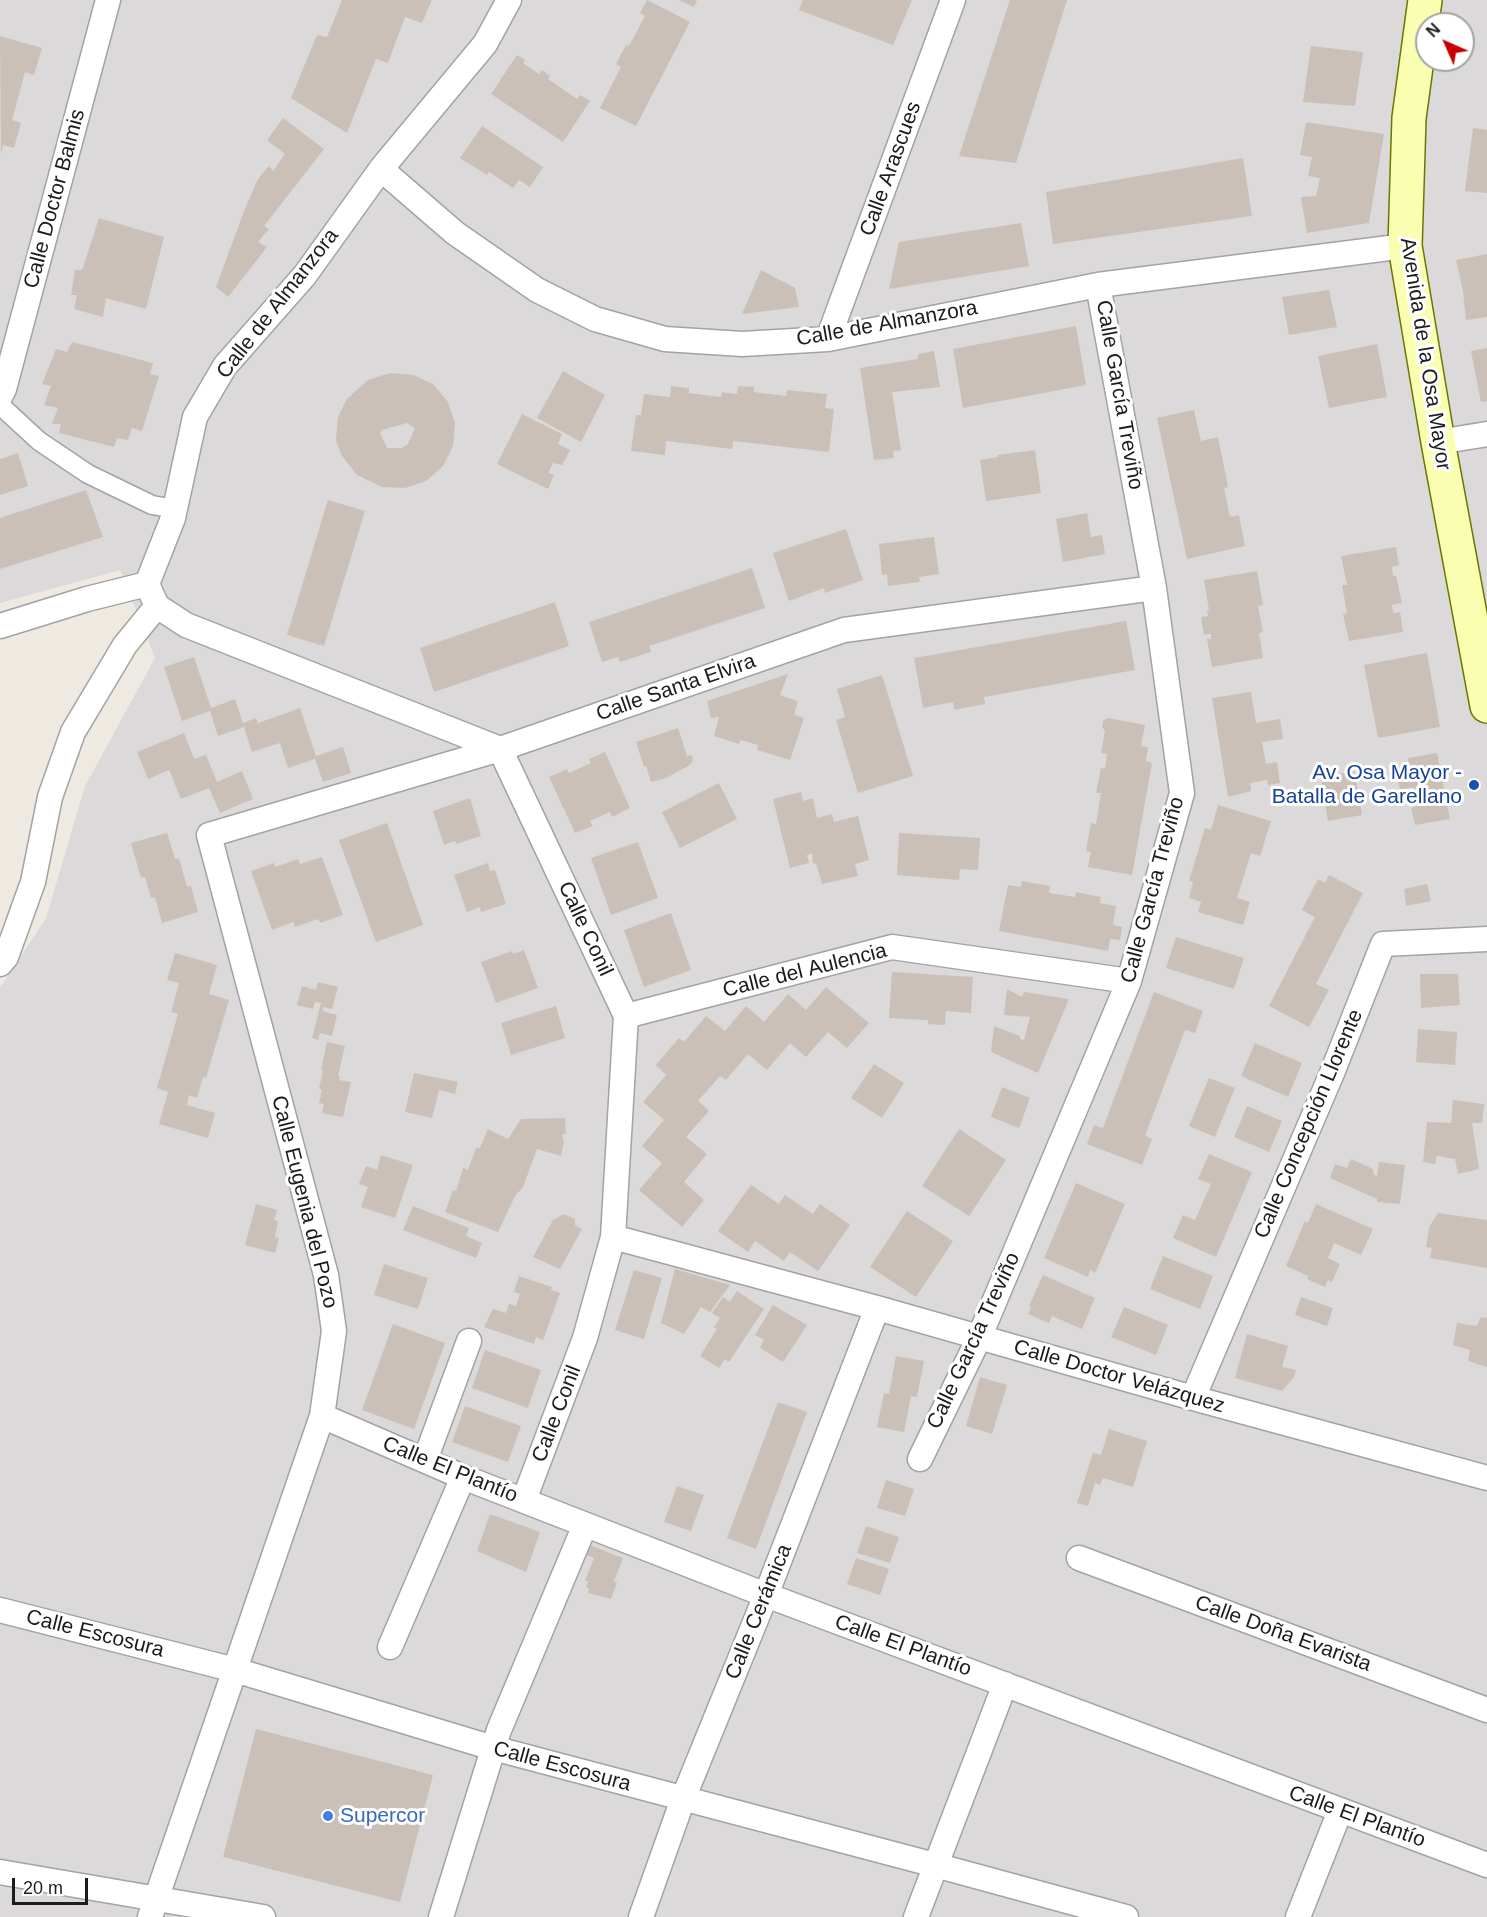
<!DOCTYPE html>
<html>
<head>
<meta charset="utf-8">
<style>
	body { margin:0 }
	#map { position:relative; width:1487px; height:1917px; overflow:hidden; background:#efeae1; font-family:Arial,sans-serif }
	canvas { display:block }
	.north { position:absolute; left:1415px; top:12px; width:60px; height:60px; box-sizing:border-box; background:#fff; border:2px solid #a4a4a4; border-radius:50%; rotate:315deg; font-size:16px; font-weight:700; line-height:24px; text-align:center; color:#1c1c1c }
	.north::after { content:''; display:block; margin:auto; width:21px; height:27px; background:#c90000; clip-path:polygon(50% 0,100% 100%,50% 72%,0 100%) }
	.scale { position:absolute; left:12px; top:1878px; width:76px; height:27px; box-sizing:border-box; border:3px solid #1c1c1c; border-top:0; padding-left:8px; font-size:18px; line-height:21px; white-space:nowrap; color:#1c1c1c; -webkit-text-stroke:4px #fff; paint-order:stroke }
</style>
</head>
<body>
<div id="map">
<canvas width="1487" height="1917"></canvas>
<div class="north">N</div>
<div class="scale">20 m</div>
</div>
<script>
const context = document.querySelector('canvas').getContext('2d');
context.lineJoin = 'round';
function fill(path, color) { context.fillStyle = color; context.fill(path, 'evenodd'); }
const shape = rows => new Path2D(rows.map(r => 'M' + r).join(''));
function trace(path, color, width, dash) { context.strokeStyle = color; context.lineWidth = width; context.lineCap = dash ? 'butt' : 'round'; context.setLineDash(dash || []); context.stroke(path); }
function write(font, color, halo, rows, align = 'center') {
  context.font = font + ' Arial,sans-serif'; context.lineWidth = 6; context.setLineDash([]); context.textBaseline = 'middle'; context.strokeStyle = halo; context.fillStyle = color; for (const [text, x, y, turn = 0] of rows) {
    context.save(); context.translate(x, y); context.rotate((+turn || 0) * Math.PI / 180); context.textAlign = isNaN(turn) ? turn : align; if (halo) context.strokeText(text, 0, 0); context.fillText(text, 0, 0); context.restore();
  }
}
fill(shape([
	[0,0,1487,0,1487,1917,0,1917,0,988,46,918,85,786,155,658,120,570,0,603],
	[1427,24,1463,24,1463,60,1427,60]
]), '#dbd9d9');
fill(shape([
	[342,0,432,0,422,23,405,17,388,63,376,59,347,133,291,98,317,35,327,37],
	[647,0,690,22,636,126,600,108,621,67,616,64,626,45,629,46,645,16,640,13],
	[678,0,697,0,694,7],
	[803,0,912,0,893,45,799,10],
	[1010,0,1067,0,1016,163,959,156],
	[0,36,42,48,34,75,25,72,12,120,21,123,14,148,3,145,1,155],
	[1311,46,1363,52,1355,106,1303,102],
	[517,55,525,60,523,63,539,74,542,70,550,76,548,79,577,99,580,95,590,101,563,142,491,94],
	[283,118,324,149,264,226,269,229,258,242,267,247,228,297,216,287,244,211,258,179,269,166,273,171,285,154,267,140],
	[1306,122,1384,134,1369,223,1307,233,1301,197,1316,196,1320,178,1308,176,1312,157,1300,155],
	[482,126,543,167,530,187,519,180,513,188,489,172,487,175,460,158],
	[1473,128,1487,130,1487,193,1465,191],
	[1243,158,1252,216,1053,244,1046,192],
	[99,218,164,237,146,309,106,298,103,317,74,309,77,295,71,295,75,270,82,270],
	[1021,223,1029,266,889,289,899,242],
	[1487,254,1487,317,1466,320,1463,291,1456,260],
	[761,270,795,288,799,307,742,314],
	[1329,290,1337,327,1289,335,1282,297],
	[1076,326,1086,385,963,408,953,349],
	[72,342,153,363,150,374,159,376,142,431,132,428,128,440,117,438,114,447,59,433,61,424,52,424,58,408,44,405,51,386,42,384,56,349,67,352],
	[1377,344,1387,397,1329,408,1318,356],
	[1487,348,1487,401,1481,402,1471,351],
	[934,351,940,387,892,392,901,450,893,451,894,458,874,460,860,368,918,359,918,354],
	[563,371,605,395,581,442,537,418],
	[390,373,413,375,433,384,448,402,455,423,453,446,443,466,426,481,405,488,382,487,357,475,342,456,336,440,338,417,347,399,368,380],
	[407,423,415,428,408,444,402,448,387,448,380,433,382,430],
	[671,386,689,388,689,393,721,397,722,392,737,394,738,386,754,387,754,392,786,396,787,390,827,394,825,408,834,409,829,452,733,441,732,449,666,441,665,455,631,451,636,415,641,415,644,394,670,397],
	[1194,410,1201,441,1218,437,1228,487,1224,488,1230,517,1239,515,1245,546,1187,559,1157,418],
	[522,414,562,434,558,444,570,450,562,465,553,463,548,473,554,475,548,489,497,464],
	[1035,450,1041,493,986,501,980,460,998,457,998,455],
	[18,453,28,486,0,495,0,459],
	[86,490,103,537,0,569,0,518],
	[328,500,365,511,324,646,287,635],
	[1087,513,1091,537,1102,535,1105,554,1063,562,1056,519],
	[846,529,863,580,825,593,824,588,789,601,773,553],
	[934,537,939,574,919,577,920,582,888,586,887,574,882,575,879,544],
	[1396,547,1399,565,1392,567,1393,576,1396,576,1402,603,1392,605,1393,613,1400,612,1403,632,1349,641,1343,614,1347,613,1342,585,1347,585,1341,556],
	[752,568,765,608,649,646,651,652,620,662,618,657,602,662,589,622],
	[1257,571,1263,605,1258,606,1263,632,1259,633,1263,658,1212,667,1207,639,1211,639,1211,634,1204,635,1201,617,1208,616,1207,611,1209,610,1204,580],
	[555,602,569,646,434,692,420,648],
	[1126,621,1135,670,984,697,985,704,954,710,953,702,923,708,914,658],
	[1427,653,1440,727,1378,738,1364,665],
	[194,657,211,708,235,699,243,723,256,718,258,723,300,708,316,756,343,747,351,773,323,782,315,759,288,768,280,743,252,752,244,727,218,736,210,711,182,721,164,667],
	[788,674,780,695,798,701,794,715,804,718,790,760,757,750,758,745,740,740,739,744,714,736,719,717,711,718,707,701],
	[882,675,913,776,858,793,836,720,845,717,837,689],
	[1251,692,1256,723,1280,719,1283,739,1262,742,1266,764,1277,762,1280,783,1268,785,1267,780,1250,783,1251,791,1228,797,1212,698],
	[1108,718,1145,725,1141,746,1148,747,1146,761,1152,763,1132,875,1088,867,1091,852,1086,851,1091,823,1096,824,1101,793,1096,793,1101,768,1105,769,1107,754,1101,753,1105,731,1102,727,1103,721],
	[678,728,687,756,692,755,693,760,690,765,666,778,651,782,646,766,644,767,636,742],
	[184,733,194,759,206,755,217,782,242,771,253,799,220,813,209,788,181,799,169,770,148,779,137,752],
	[605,752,630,808,612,817,610,812,590,821,593,826,575,833,549,777,567,769,569,773,591,763,589,759],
	[1437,753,1450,819,1415,825,1411,808,1417,806,1414,787,1400,790,1396,769,1409,767,1408,758],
	[1354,771,1362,815,1328,821,1321,777],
	[719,783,737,819,680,848,662,812],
	[801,792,803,801,813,798,817,818,832,814,834,822,858,816,869,860,855,864,858,876,822,884,816,863,813,864,812,853,807,855,809,863,790,868,773,799],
	[470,798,481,836,456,844,455,841,444,845,433,811],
	[1218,805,1271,821,1260,856,1251,853,1237,898,1250,902,1243,925,1198,912,1201,902,1189,898,1193,882,1189,881,1205,828,1211,830],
	[387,823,423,925,376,942,339,840],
	[167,833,175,859,179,858,187,887,191,886,198,912,162,923,155,897,151,898,145,877,141,878,131,843],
	[899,833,980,838,978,870,960,869,959,880,897,875],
	[638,842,658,898,611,915,591,858],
	[322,857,343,915,320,923,318,919,295,927,293,922,272,930,251,871,274,863,275,867,298,859,300,864],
	[488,863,490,871,495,870,506,904,481,912,480,907,467,912,454,875],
	[1329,875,1363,893,1316,984,1329,990,1309,1027,1269,1006,1315,917,1302,910,1318,879,1325,883],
	[1022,881,1050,886,1049,893,1075,897,1076,892,1101,897,1100,903,1116,906,1113,925,1122,927,1120,940,1110,939,1108,951,999,931,1008,885,1021,887],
	[1427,884,1431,901,1406,906,1404,889],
	[671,913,691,970,644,987,624,930],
	[1176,937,1244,958,1234,989,1166,968],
	[524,950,538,988,496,1003,481,962,512,951,513,954],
	[175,953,217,965,209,994,229,1000,206,1078,203,1077,197,1098,189,1095,187,1105,215,1113,208,1138,159,1124,168,1092,157,1088,178,1014,171,1012,179,983,167,980],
	[892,972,973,977,971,1013,946,1011,945,1025,928,1024,928,1020,889,1018],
	[1420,974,1458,974,1460,1005,1421,1008],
	[318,982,338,987,332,1009,323,1007,322,1011,337,1015,332,1036,320,1033,318,1040,312,1038,321,1003,315,1002,313,1009,297,1005,302,986,316,990],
	[826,987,869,1023,847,1048,828,1032,806,1057,790,1043,767,1070,748,1054,726,1080,720,1076,698,1101,709,1111,686,1137,707,1154,684,1182,704,1200,682,1227,639,1190,662,1163,642,1146,664,1120,643,1102,666,1075,656,1065,679,1038,684,1042,706,1016,725,1031,746,1006,764,1022,788,994,806,1010],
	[1007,989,1022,997,1024,992,1069,999,1038,1073,991,1052,994,1026,1020,1036,1020,1039,1024,1040,1030,1017,1004,1015],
	[1154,992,1203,1011,1195,1033,1185,1030,1145,1136,1152,1139,1142,1165,1087,1144,1094,1125,1103,1128],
	[556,1006,565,1038,511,1055,501,1023],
	[1418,1029,1457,1032,1455,1065,1416,1062],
	[327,1042,345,1046,338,1076,340,1077,339,1080,351,1082,343,1117,322,1113,324,1104,319,1103,322,1089,319,1089,323,1070,321,1070],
	[1255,1043,1302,1063,1288,1097,1241,1076],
	[874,1064,904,1083,882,1118,851,1098],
	[414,1073,458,1082,455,1094,439,1090,432,1118,405,1112],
	[1209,1078,1235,1088,1215,1137,1189,1126],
	[1002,1087,1030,1098,1019,1128,991,1117],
	[1453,1100,1484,1104,1482,1123,1472,1123,1479,1169,1458,1174,1455,1159,1437,1156,1435,1164,1423,1162,1427,1122,1451,1123],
	[1247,1106,1282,1121,1269,1152,1234,1137],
	[565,1118,566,1134,562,1134,564,1142,561,1156,537,1149,523,1187,515,1196,498,1232,445,1212,453,1190,456,1191,463,1168,468,1170,476,1148,480,1148,488,1129,508,1139,521,1119],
	[959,1129,1006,1160,969,1216,922,1186],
	[1209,1154,1252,1172,1216,1257,1173,1238,1183,1215,1195,1220,1211,1184,1198,1179],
	[381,1155,413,1165,395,1218,361,1207,368,1187,359,1184,366,1166,377,1170],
	[1351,1159,1373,1169,1374,1175,1377,1176,1379,1162,1405,1165,1400,1204,1377,1202,1377,1199,1330,1178,1335,1164,1347,1168],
	[1076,1183,1125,1204,1095,1273,1090,1270,1088,1277,1044,1258],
	[751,1185,779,1204,785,1195,813,1214,820,1204,850,1225,818,1271,790,1252,784,1261,755,1241,748,1252,718,1231],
	[256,1204,277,1210,274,1220,278,1221,275,1237,279,1238,275,1253,245,1245],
	[1316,1204,1373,1229,1361,1255,1334,1243,1328,1258,1340,1264,1332,1282,1328,1280,1325,1287,1307,1279,1308,1276,1286,1266,1305,1221,1308,1223],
	[413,1206,469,1228,466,1236,482,1243,476,1258,403,1230],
	[907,1211,953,1241,916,1297,870,1267],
	[1438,1213,1487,1220,1487,1268,1430,1258,1432,1248,1426,1247,1429,1227],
	[564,1214,575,1219,575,1225,582,1229,560,1269,533,1257,553,1220],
	[1163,1256,1213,1276,1200,1309,1150,1289],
	[384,1264,428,1278,418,1309,374,1295],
	[675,1269,730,1285,710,1312,701,1307,684,1334,661,1323],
	[634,1270,662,1278,644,1339,615,1330],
	[1043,1275,1095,1298,1082,1329,1052,1316,1049,1323,1028,1314,1031,1307,1029,1306],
	[519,1276,552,1287,551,1290,560,1293,543,1340,536,1337,534,1344,484,1327,493,1309,506,1313,509,1304,516,1306,520,1294,514,1292],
	[737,1291,764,1309,729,1362,725,1359,719,1368,700,1356,717,1329,714,1327,720,1318,712,1313,723,1297,730,1302],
	[1301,1297,1333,1308,1327,1326,1295,1315],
	[773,1305,807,1325,783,1362,760,1348,764,1340,755,1335],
	[1124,1307,1168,1325,1156,1355,1111,1337],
	[1481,1317,1487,1318,1487,1367,1468,1361,1470,1350,1453,1345,1457,1323,1477,1326],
	[393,1324,445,1343,414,1429,362,1410],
	[1247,1334,1288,1346,1282,1367,1296,1370,1294,1377,1282,1391,1235,1378],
	[485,1350,541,1370,528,1408,472,1388],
	[896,1356,924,1361,917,1397,911,1396,904,1432,877,1427,884,1393,889,1394],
	[980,1377,1007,1385,992,1434,966,1426],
	[778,1402,807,1412,756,1549,727,1538],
	[465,1406,521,1426,508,1462,452,1442],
	[1109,1429,1147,1441,1133,1487,1103,1478,1100,1485,1095,1483,1088,1506,1077,1503,1093,1453,1101,1455],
	[886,1480,914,1489,905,1516,877,1508],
	[677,1486,704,1495,691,1531,664,1522],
	[490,1514,540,1532,526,1572,477,1551],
	[866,1526,899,1537,890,1563,857,1553],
	[587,1544,623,1558,614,1581,617,1583,611,1599,588,1593,589,1588,586,1587,588,1581,585,1581,594,1558,583,1554],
	[856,1558,889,1569,880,1595,847,1584],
	[256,1729,433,1775,400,1902,223,1857]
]), '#cbc0b7');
const pedestrian = shape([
	[0,405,39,441,88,474,152,505,175,509]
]);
const minor = shape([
	[381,169,455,233,537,290,595,319,665,339,742,344,828,339,1098,285,1405,246],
	[828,339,953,0],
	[0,397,4,389,108,0],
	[1438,442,1487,434],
	[147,584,157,606,186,625,500,749,626,1016,613,1237,585,1338,524,1500],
	[147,584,173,518,195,417,225,366,305,275,381,169,485,44,509,0],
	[0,626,87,599,147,584],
	[0,964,6,957,33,882,50,797,73,732,125,645,157,606],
	[626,1016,892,947,1129,981],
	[613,1237,877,1308,1193,1398,1487,1478],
	[1193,1398,1332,1073,1383,944,1487,939],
	[322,1416,463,1477,766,1595,1487,1865],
	[920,1459,979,1338,1129,981,1182,793,1154,588,1098,285],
	[425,1460,469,1341],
	[1079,1558,1487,1710],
	[0,1610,235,1670,493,1748,935,1865,1126,1917],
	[390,1647,463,1477],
	[0,1872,263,1917],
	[150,1917,322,1416,334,1331,326,1275,209,835,500,749,844,630,1154,588],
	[441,1917,499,1730,585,1525],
	[641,1917,683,1799,766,1595,877,1308],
	[916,1917,1005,1684],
	[1298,1917,1340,1811]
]);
const secondary = shape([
	[1425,0,1409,118,1405,246,1438,442,1487,706]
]);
trace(pedestrian, '#a3a3a3', 21);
trace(minor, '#a3a3a3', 27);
trace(secondary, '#6a7700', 36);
trace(pedestrian, '#fff', 18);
trace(minor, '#fff', 24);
trace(secondary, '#fafeb0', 33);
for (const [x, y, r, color] of [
	[1474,785,6,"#1a4fb4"],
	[328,1816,6,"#3f7fe0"]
]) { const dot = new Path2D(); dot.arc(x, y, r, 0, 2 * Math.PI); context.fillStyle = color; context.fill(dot); trace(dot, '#fff', 2); }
write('21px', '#1c1c1c', '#fff', [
	["Calle Arascues",891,169,-70],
	["Calle Doctor Balmis",55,199,-75],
	["Calle de Almanzora",278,304,-52],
	["Calle de Almanzora",887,324,-10],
	["Avenida de la Osa Mayor",1425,354,81],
	["Calle García Treviño",1119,395,80],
	["Calle Santa Elvira",676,688,-19],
	["Calle García Treviño",1153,890,-75],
	["Calle Conil",585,929,65],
	["Calle del Aulencia",805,971,-14],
	["Calle Concepción Llorente",1309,1124,-67],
	["Calle Eugenia del Pozo",304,1202,76],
	["Calle García Treviño",974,1341,-65],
	["Calle Doctor Velázquez",1119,1377,16],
	["Calle Conil",557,1414,-69],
	["Calle El Plantío",450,1470,22],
	["Calle Cerámica",759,1612,-68],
	["Calle Escosura",95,1634,14],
	["Calle Doña Evarista",1283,1634,20],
	["Calle El Plantío",903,1646,20],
	["Calle Escosura",562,1767,15],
	["Calle El Plantío",1357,1817,20]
]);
write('21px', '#164399', '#fff', [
	["Av. Osa Mayor -",1462,773],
	["Batalla de Garellano",1462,797]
], 'right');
write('21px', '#366cbe', '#fff', [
	["Supercor",340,1816]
], 'left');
</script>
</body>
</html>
